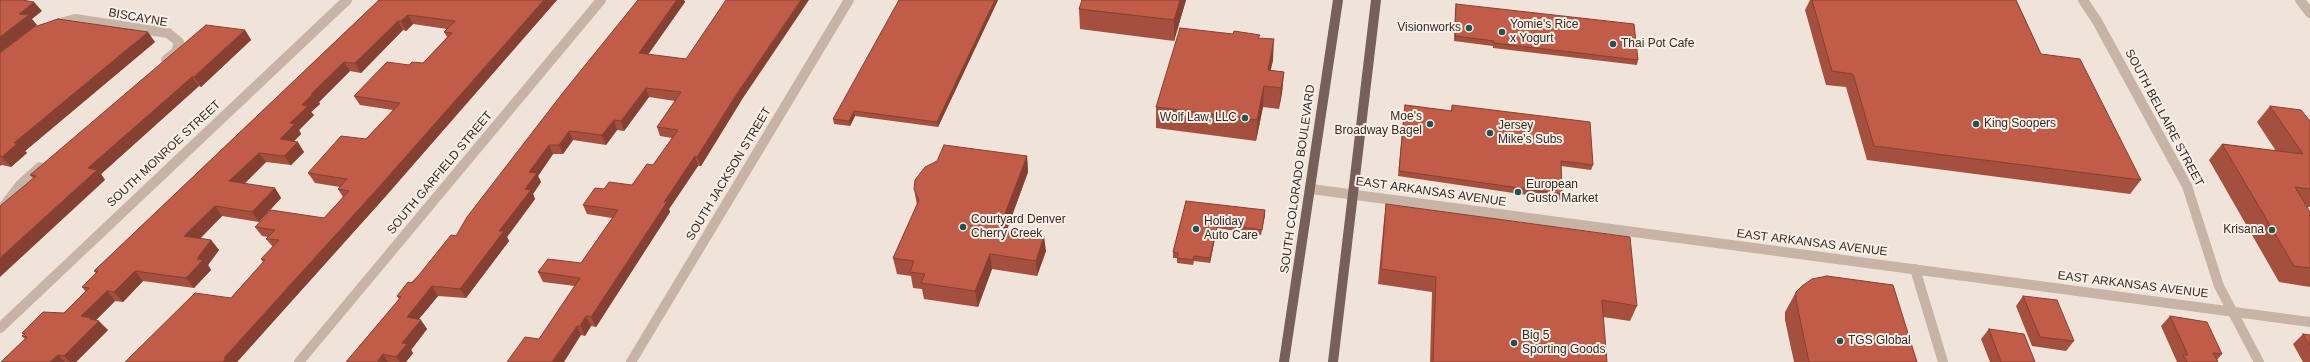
<!DOCTYPE html>
<html>
<head>
<meta charset="utf-8">
<style>
	body { margin:0 }
	canvas { display:block; background:#f0e4da }
</style>
</head>
<body>
<canvas width="2310" height="362"></canvas>
<script>
const context = document.querySelector('canvas').getContext('2d');
context.lineJoin = 'round';
const shape = rows => new Path2D(rows.map(r => 'M' + r).join(''));
function trace(path, color, width, dash) { context.strokeStyle = color; context.lineWidth = width; context.lineCap = dash ? 'butt' : 'round'; context.setLineDash(dash || []); context.stroke(path); }
function fill(path, color) { context.fillStyle = color; context.fill(path, 'evenodd'); }
function write(font, color, halo, rows, align = 'center') {
  context.font = font + ' Arial,sans-serif'; context.lineWidth = 4; context.setLineDash([]); context.textBaseline = 'middle'; context.strokeStyle = halo; context.fillStyle = color; for (const [text, x, y, turn = 0] of rows) {
    context.save(); context.translate(x, y); context.rotate((+turn || 0) * Math.PI / 180); context.textAlign = isNaN(turn) ? turn : align; if (halo) context.strokeText(text, 0, 0); context.fillText(text, 0, 0); context.restore();
  }
}
trace(shape([
	[2083,0,2097,21,2187,186,2219,286,2259,362],
	[2300,0,2310,13],
	[56,24,75,19,168,33,179,42,176,52,166,60],
	[1311,189,2310,322],
	[0,211,20,185,40,167],
	[1915,269,1943,362],
	[0,328,347,0],
	[299,362,601,0],
	[631,362,849,0]
]), '#c8b3a7', 10);
trace(shape([
	[1284,362,1338,0],
	[1333,362,1376,0]
]), '#766059', 10);
fill(shape([
	[379,0,557,0,385,197,237,362,125,362,231,298,263,262,261,259,273,247,266,239,268,237,262,236,255,227,324,218,343,197,338,189,340,187,315,183,308,173,366,139,393,110,360,105,354,96,409,65,423,63,447,37,444,32,447,29,413,24,406,31,403,30,361,73,350,71,319,102,320,104,311,112,314,115,299,130,301,134,294,141,304,152,291,165,266,162,244,184,275,188,281,198,259,222,222,216,200,239,211,240,219,250,208,265,211,270,194,288,143,281,123,302,115,301,96,320,108,330,76,362,1,362,25,339,22,336,24,335,22,333,64,313,86,292,82,287,96,273,94,271],
	[638,0,684,0,685,2,648,54,741,101,701,166,698,166,669,209,670,212,596,327,591,326,585,336,581,335,539,339,575,286,543,282,538,272,581,263,612,218,587,214,583,205,604,189,632,185,653,165,672,138,660,136,657,127,675,101,649,97,624,131,617,130,606,145,573,140,563,154,553,154,538,176,541,182,533,194,535,199,507,237,509,241,466,298,438,296,419,319,427,329,411,350,413,353,406,362,346,362,399,299,397,296,418,276,456,236],
	[998,0,938,127,855,116,850,126,834,124,833,119],
	[1186,0,1174,41,1080,29,1079,9],
	[1810,0,2016,0,2041,54,2141,180,2130,194,1867,160,1846,87,1826,85,1805,10],
	[1456,4,1638,60,1637,65,1493,48,1493,46,1454,41,1455,10],
	[245,30,251,40,201,87,199,86,101,174,105,180,33,178,30,175],
	[1259,38,1273,60,1270,71,1284,72,1282,93,1279,109,1263,107,1256,141,1156,128,1156,107],
	[155,42,25,151,27,153,11,167,2,165,0,166,0,53],
	[1405,105,1451,111,1452,105,1593,165,1591,170,1561,166,1562,194,1561,200,1398,176,1404,110],
	[2270,106,2310,121,2310,207,2307,207,2310,212,2310,287,2279,282,2209,160,2222,144,2276,151,2257,122],
	[1027,156,1028,172,1007,230,1046,251,1037,276,992,269,978,307,924,299,922,289,913,288,911,276,897,274,893,258,917,205,914,189],
	[1186,201,1265,215,1261,235,1217,228,1210,263,1194,261,1193,265,1177,263,1177,258,1173,258,1173,252],
	[1386,204,1637,306,1630,321,1603,317,1607,362,1430,362,1432,292,1378,284,1384,220],
	[1796,292,1917,362,1794,362,1785,320,1785,312],
	[2023,296,2074,341,2066,351,2032,346,2016,306],
	[2170,316,2222,354,2217,360,2218,362,2177,362,2161,326],
	[1989,329,2035,362,1990,362,1981,339],
	[2303,334,2310,335,2310,362,2303,362,2293,344]
]), '#a54f3e');
fill(shape([
	[544,0,557,0,385,197,237,362,223,362,224,358],
	[677,0,684,0,685,2,643,62,639,53],
	[801,0,809,0,741,101,701,166,697,157,738,92],
	[995,0,998,0,938,127,937,122],
	[1180,0,1186,0,1174,41,1174,20],
	[34,2,42,11,32,19,37,25,0,53,0,37,19,14],
	[408,15,413,24,406,31,401,21],
	[398,21,403,30,361,73,355,63],
	[245,30,251,40,201,87,194,77],
	[148,32,155,42,25,151,27,153,11,167,2,157,14,143],
	[1274,39,1273,60,1267,87,1268,70],
	[344,62,350,71,319,102,320,104,311,112,314,115,299,130,301,134,286,149,280,139,290,123,302,105,311,94],
	[1284,72,1282,93,1279,109,1281,88],
	[192,77,199,86,101,174,105,180,0,277,0,258,88,168],
	[1264,86,1263,107,1256,141,1257,120],
	[646,88,649,97,624,131,621,121],
	[854,111,855,116,850,126,849,121],
	[614,120,617,130,606,145,602,135],
	[569,131,573,140,563,154,559,145],
	[298,142,304,152,291,165,284,156],
	[549,145,553,154,538,176,541,182,533,194,535,199,507,237,509,241,466,298,460,289,499,231,525,189,529,172],
	[259,153,266,162,237,191,229,181],
	[695,156,698,166,669,209,670,212,596,327,591,317,664,202],
	[1027,156,1028,172,1001,245,999,229],
	[275,188,281,198,259,222,252,212],
	[215,206,222,216,192,246,184,236],
	[1265,210,1265,215,1261,235,1262,230],
	[1218,223,1210,263,1210,258],
	[1044,236,1046,251,1037,276,1036,261],
	[211,240,219,250,208,265,211,270,194,288,186,278,197,259],
	[990,254,992,269,978,307,975,291],
	[135,271,143,281,123,302,114,292],
	[432,286,438,296,413,326,407,317],
	[107,291,115,301,94,322,99,321,108,330,76,362,70,362,64,356,81,316],
	[586,316,591,326,585,336,580,326],
	[421,320,427,329,411,350,413,353,406,362,400,362,396,357,402,343],
	[577,326,581,335,564,362,552,362],
	[383,354,388,362,377,362],
	[58,355,65,362,50,362]
]), '#864032');
const building = shape([
	[0,0,22,0,34,2,19,14,29,15,0,37,0,0],
	[379,0,544,0,379,187,224,358,226,358,223,362,125,362,195,293,231,298,265,260,261,259,279,240,266,239,275,230,255,227,271,210,324,218,349,191,338,189,347,179,308,173,341,136,366,139,400,103,354,96,387,62,409,65,412,62,423,63,452,33,444,32,455,21,408,15,401,21,398,21,355,63,344,62,311,94,313,94,302,105,308,106,290,123,295,124,280,139,298,142,284,156,259,153,229,181,275,188,252,212,215,206,184,236,211,240,197,259,203,260,186,278,135,271,114,292,107,291,81,316,91,318,90,319,99,321,64,356,58,355,50,362,1,362,27,337,22,336,25,334,22,333,43,312,64,313,89,288,82,287,98,271,94,271,379,0],
	[638,0,677,0,639,53,686,59,726,0,801,0,738,92,697,157,695,156,664,202,667,202,591,317,586,316,580,326,577,326,552,362,507,362,525,337,539,339,580,278,538,272,548,259,581,263,618,210,583,205,595,188,604,189,609,182,632,185,647,164,653,165,678,130,657,127,681,92,646,88,621,121,614,120,602,135,569,131,559,145,549,145,529,172,537,173,525,189,531,190,499,231,504,231,460,289,432,286,407,317,421,320,402,343,407,344,396,357,383,354,377,362,346,362,401,297,397,296,408,282,412,283,418,276,451,235,456,236,467,217,565,90,638,0],
	[899,0,995,0,937,122,854,111,849,121,833,119,899,0],
	[1082,0,1180,0,1174,20,1079,9,1082,0],
	[1812,0,2016,0,2041,54,2080,59,2141,180,1874,146,1853,74,1832,71,1812,0],
	[1456,4,1634,24,1638,60,1494,43,1494,41,1455,36,1456,4],
	[58,19,148,32,14,143,18,143,2,157,0,156,0,53,34,27,58,19],
	[206,25,245,30,194,77,192,77,88,168,97,170,0,258,0,206,36,176,30,175,206,25],
	[1180,28,1233,34,1234,31,1260,35,1258,38,1274,39,1268,70,1284,72,1281,88,1264,86,1257,120,1156,107,1180,28],
	[1405,105,1452,111,1452,105,1590,122,1593,165,1561,161,1562,194,1399,171,1405,105],
	[2270,106,2301,110,2310,121,2310,189,2295,187,2310,212,2310,268,2294,266,2222,144,2303,154,2270,106],
	[944,145,1027,156,999,229,1044,236,1036,261,990,254,975,291,921,283,925,274,910,272,914,261,893,258,919,200,914,189,915,180,925,167,937,161,944,145],
	[1186,201,1265,210,1262,230,1218,223,1210,258,1194,256,1193,260,1177,258,1178,253,1173,252,1186,201],
	[1386,204,1630,237,1637,306,1602,300,1607,362,1433,362,1436,277,1381,269,1386,204],
	[1827,276,1893,285,1917,362,1809,362,1796,300,1796,292,1802,286,1812,279,1827,276],
	[2023,296,2057,300,2074,341,2040,337,2023,296],
	[2170,316,2207,322,2222,354,2213,353,2218,362,2187,362,2183,355,2188,355,2170,316],
	[1989,329,2024,334,2035,362,2001,362,1989,329],
	[2303,334,2310,335,2310,346,2303,334]
]);
fill(building, '#c05c48');
trace(building, '#864032', 1);
for (const [x, y, r, color] of [
	[1469,28,4,"#1f5453"],
	[1502,32,4,"#1f5453"],
	[1613,44,4,"#1f5453"],
	[1245,118,4,"#1f5453"],
	[1430,124,4,"#1f5453"],
	[1976,124,4,"#1f5453"],
	[1490,133,4,"#1f5453"],
	[1518,192,4,"#1f5453"],
	[963,227,4,"#1f5453"],
	[1196,229,4,"#1f5453"],
	[2272,230,4,"#1f5453"],
	[1840,341,4,"#1f5453"],
	[1514,343,4,"#1f5453"]
]) { const dot = new Path2D(); dot.arc(x, y, r, 0, 2 * Math.PI); context.fillStyle = color; context.fill(dot); trace(dot, '#f8efe7', 1.5); }
write('12px', '#342a27', '#f8efe7', [
	["BISCAYNE",138,18,10],
	["SOUTH BELLAIRE STREET",2164,118,62],
	["SOUTH MONROE STREET",164,154,-43],
	["SOUTH GARFIELD STREET",440,173,-50],
	["SOUTH JACKSON STREET",729,174,-59],
	["SOUTH COLORADO BOULEVARD",1298,179,-82],
	["EAST ARKANSAS AVENUE",1431,192,8],
	["EAST ARKANSAS AVENUE",1812,243,7],
	["EAST ARKANSAS AVENUE",2133,285,7]
]);
write('12px', '#342a27', '#f8efe7', [
	["Yomie's Rice",1510,25],
	["x Yogurt",1510,39],
	["Visionworks",1461,28,"right"],
	["Thai Pot Cafe",1621,44],
	["Moe's",1422,117,"right"],
	["Broadway Bagel",1422,131,"right"],
	["Wolf Law, LLC",1237,118,"right"],
	["King Soopers",1984,124],
	["Jersey",1498,126],
	["Mike's Subs",1498,140],
	["European",1526,185],
	["Gusto Market",1526,199],
	["Courtyard Denver",971,220],
	["Cherry Creek",971,234],
	["Holiday",1204,222],
	["Auto Care",1204,236],
	["Krisana",2264,230,"right"],
	["Big 5",1522,336],
	["Sporting Goods",1522,350],
	["TGS Global",1848,341]
], 'left');
</script>
</body>
</html>
